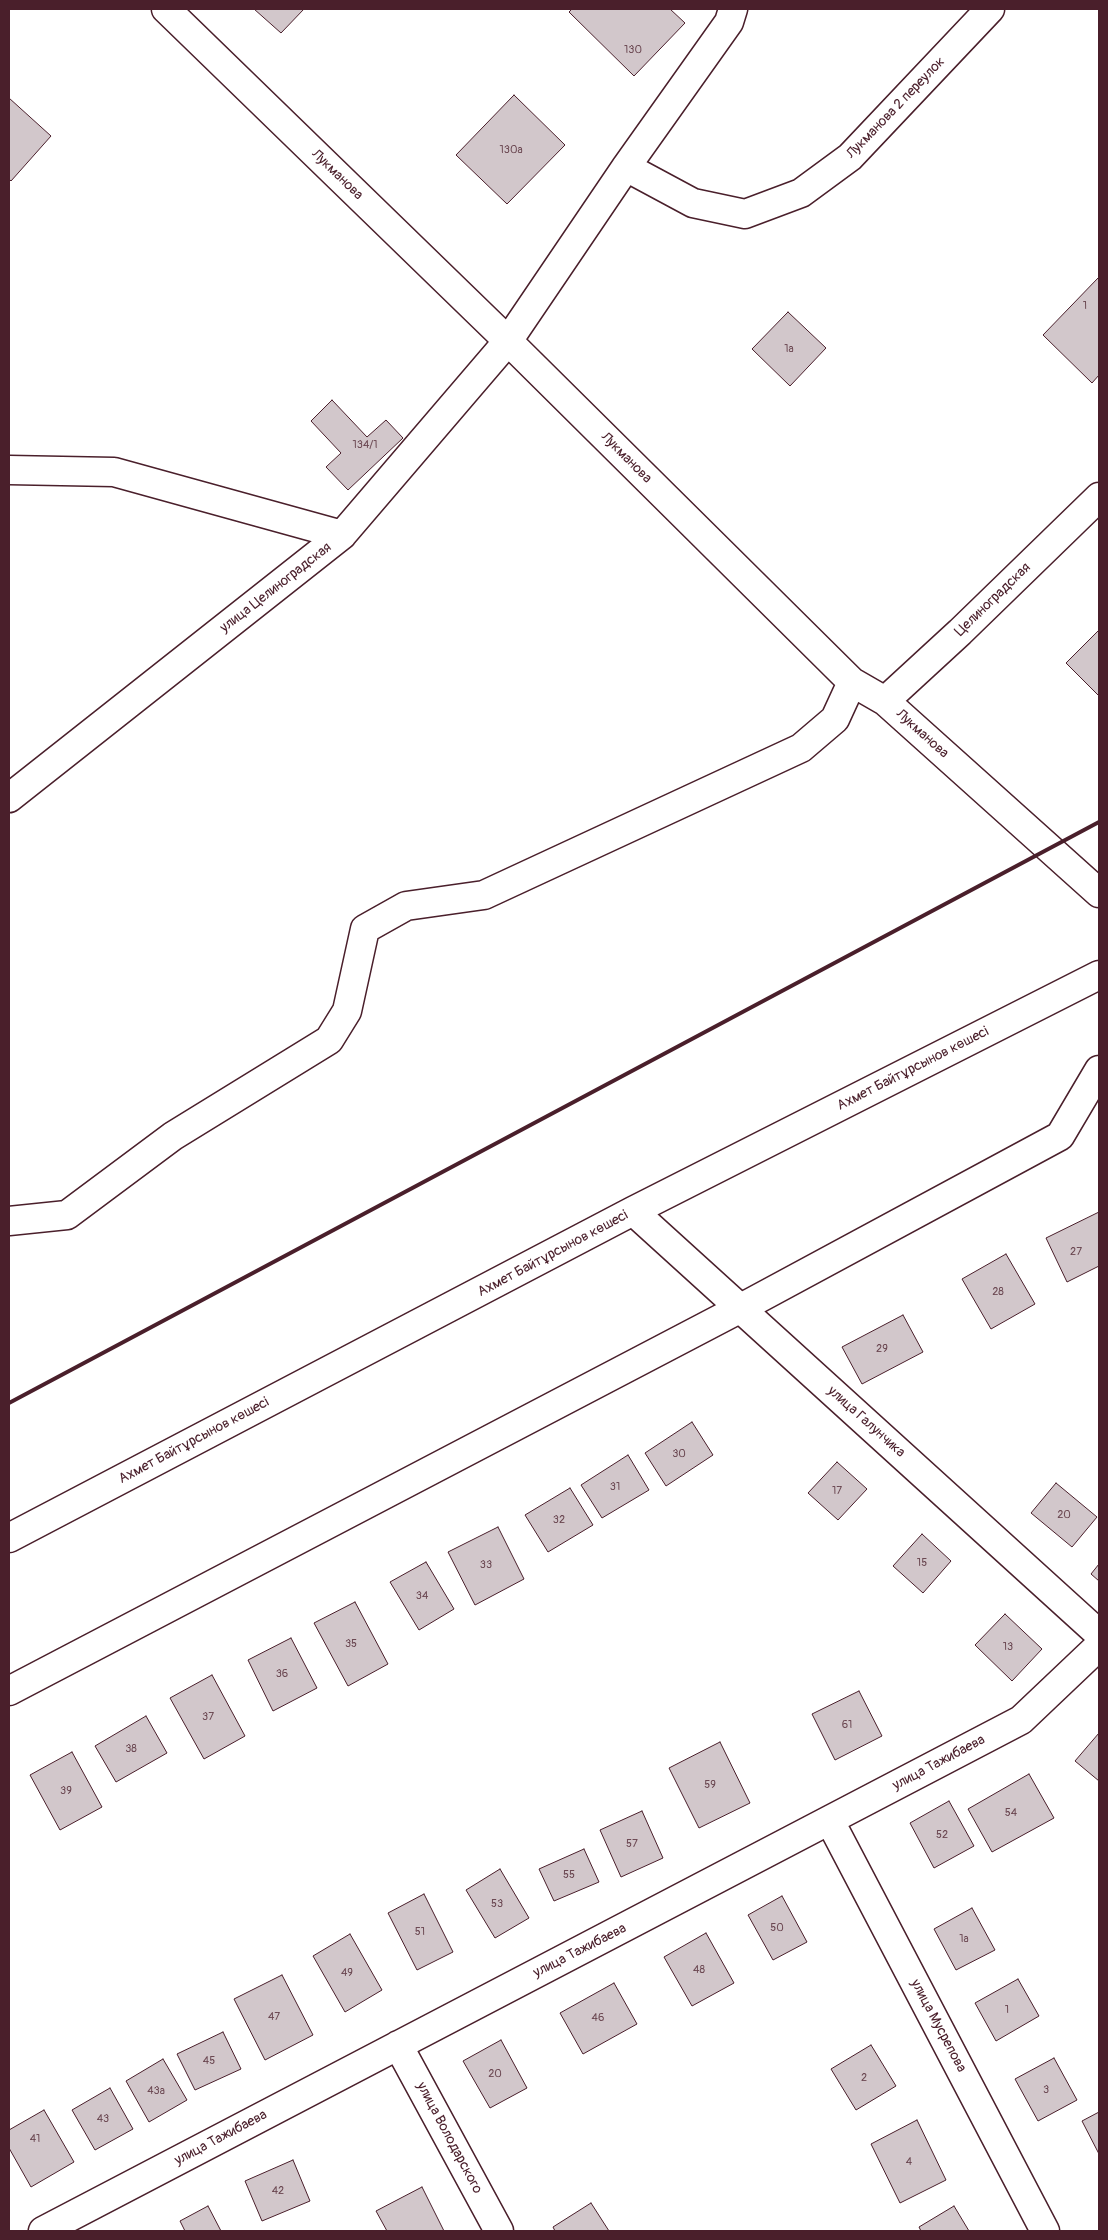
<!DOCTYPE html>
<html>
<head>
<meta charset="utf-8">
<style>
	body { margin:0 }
	#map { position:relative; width:1108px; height:2240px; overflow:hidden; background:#fff; font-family:Pangolin,sans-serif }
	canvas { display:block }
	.frame { position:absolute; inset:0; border:10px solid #4a1f2b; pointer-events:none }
</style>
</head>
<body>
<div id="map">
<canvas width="1108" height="2240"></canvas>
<div class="frame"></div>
</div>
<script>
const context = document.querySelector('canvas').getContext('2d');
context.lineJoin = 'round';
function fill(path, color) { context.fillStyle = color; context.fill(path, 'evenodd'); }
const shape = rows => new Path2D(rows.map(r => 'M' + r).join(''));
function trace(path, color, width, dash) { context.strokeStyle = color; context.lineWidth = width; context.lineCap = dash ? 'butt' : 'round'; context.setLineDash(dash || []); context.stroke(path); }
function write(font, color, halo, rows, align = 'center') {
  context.font = font + ' Pangolin,sans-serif'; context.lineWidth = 4; context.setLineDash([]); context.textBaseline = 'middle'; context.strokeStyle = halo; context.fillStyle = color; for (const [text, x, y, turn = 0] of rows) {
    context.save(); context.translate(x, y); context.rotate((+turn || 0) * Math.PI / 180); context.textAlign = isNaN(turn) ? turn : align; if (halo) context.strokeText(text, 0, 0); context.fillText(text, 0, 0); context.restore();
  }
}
const building = shape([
	[254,9,304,9,281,33,254,9],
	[572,9,670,9,685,23,634,76,569,12,572,9],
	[514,95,565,145,507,204,456,155,514,95],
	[9,98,51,136,11,181,9,179,9,98],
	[1099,277,1099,375,1092,383,1043,335,1099,277],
	[788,312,826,348,790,386,752,349,788,312],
	[332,400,367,437,386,420,403,438,348,490,326,467,341,453,311,421,332,400],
	[1099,630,1099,696,1066,663,1099,630],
	[1099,1212,1099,1266,1067,1282,1046,1238,1099,1212],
	[1006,1254,1035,1304,991,1329,962,1279,1006,1254],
	[903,1315,923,1352,862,1384,842,1347,903,1315],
	[692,1422,713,1455,666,1486,645,1453,692,1422],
	[628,1455,649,1490,602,1518,581,1485,628,1455],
	[837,1462,867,1489,838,1520,808,1493,837,1462],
	[1056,1483,1097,1517,1072,1547,1031,1513,1056,1483],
	[570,1488,593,1525,548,1552,525,1515,570,1488],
	[498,1527,524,1579,475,1605,448,1552,498,1527],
	[922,1534,951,1561,923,1593,893,1566,922,1534],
	[426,1562,454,1609,419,1630,390,1582,426,1562],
	[1099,1564,1099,1581,1091,1574,1099,1564],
	[355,1602,388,1664,348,1686,314,1623,355,1602],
	[1005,1614,1042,1649,1012,1681,975,1645,1005,1614],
	[291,1638,317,1688,273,1711,248,1660,291,1638],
	[212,1675,245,1736,204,1759,170,1698,212,1675],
	[859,1691,882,1736,835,1760,812,1714,859,1691],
	[146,1716,167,1753,116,1782,95,1746,146,1716],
	[1099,1733,1099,1781,1075,1761,1099,1733],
	[720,1742,750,1803,699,1828,669,1768,720,1742],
	[72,1752,102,1807,60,1830,30,1775,72,1752],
	[1029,1774,1054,1818,992,1852,968,1809,1029,1774],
	[949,1801,974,1846,934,1868,910,1823,949,1801],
	[642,1811,663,1858,621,1877,600,1830,642,1811],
	[584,1849,599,1882,554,1901,539,1869,584,1849],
	[500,1869,529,1918,495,1938,466,1890,500,1869],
	[424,1894,453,1952,417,1970,388,1913,424,1894],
	[782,1896,807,1942,773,1960,748,1915,782,1896],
	[972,1908,995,1950,956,1970,934,1929,972,1908],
	[706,1933,734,1983,692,2006,664,1957,706,1933],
	[350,1934,382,1990,345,2012,313,1956,350,1934],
	[282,1975,313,2035,265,2060,234,1999,282,1975],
	[1018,1979,1039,2016,996,2041,975,2003,1018,1979],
	[614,1983,637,2024,583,2054,560,2013,614,1983],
	[223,2032,241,2069,195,2090,177,2054,223,2032],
	[501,2040,527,2088,490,2108,463,2061,501,2040],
	[871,2045,896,2086,856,2110,831,2069,871,2045],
	[1054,2058,1077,2100,1038,2121,1015,2079,1054,2058],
	[163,2059,187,2100,149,2122,126,2081,163,2059],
	[110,2088,133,2129,95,2150,72,2110,110,2088],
	[44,2110,74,2162,31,2187,9,2148,9,2130,44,2110],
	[1099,2112,1099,2154,1082,2121,1099,2112],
	[917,2120,946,2180,900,2203,871,2144,917,2120],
	[293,2160,310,2201,262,2221,245,2181,293,2160],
	[422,2187,444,2231,387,2231,376,2211,422,2187],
	[591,2203,609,2231,555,2231,553,2227,591,2203],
	[208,2206,221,2231,185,2231,180,2221,208,2206],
	[954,2206,969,2231,921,2231,919,2227,954,2206]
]);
fill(building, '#d2c7cb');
trace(building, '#4a1f2b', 1);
const minor = shape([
	[166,9,508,341,852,682,885,701,1099,893],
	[626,167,693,203,745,214,801,193,850,157,990,9],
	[9,470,114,472,342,535],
	[885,701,960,632,1099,497],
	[9,798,342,535,508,341,626,167,729,22,733,9],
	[633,1211,1099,1634],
	[9,1221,67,1215,173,1136,329,1040,347,1011,365,929,406,906,484,895,801,748,835,719,852,682],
	[9,1538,633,1211,1099,975],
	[9,1691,741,1308,1060,1136,1099,1070],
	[830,1821,1045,2231],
	[398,2045,499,2231],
	[43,2231,1021,1720,1099,1646]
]);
trace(minor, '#4a1f2b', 31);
trace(minor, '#fff', 28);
trace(shape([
	[9,1403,1099,822]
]), '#4a1f2b', 4);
write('11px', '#6c4953', null, [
	["130",633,50],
	["130а",511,150],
	["1",1085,306],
	["1а",789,349],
	["134/1",365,445],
	["27",1076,1252],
	["28",998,1292],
	["29",882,1349],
	["30",679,1454],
	["31",615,1487],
	["17",837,1491],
	["20",1064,1515],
	["32",559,1520],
	["15",922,1563],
	["33",486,1565],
	["34",422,1596],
	["35",351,1644],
	["13",1008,1647],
	["36",282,1674],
	["37",208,1717],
	["61",847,1725],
	["38",131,1749],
	["59",710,1785],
	["39",66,1791],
	["54",1011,1813],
	["52",942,1835],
	["57",632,1844],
	["55",569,1875],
	["53",497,1904],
	["50",777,1928],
	["51",420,1932],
	["1а",964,1939],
	["48",699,1970],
	["49",347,1973],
	["1",1007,2010],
	["47",274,2017],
	["46",598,2018],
	["45",209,2061],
	["20",495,2074],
	["2",864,2078],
	["3",1046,2090],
	["43а",156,2091],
	["43",103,2119],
	["41",35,2139],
	["4",909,2162],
	["42",278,2191]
]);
write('14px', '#4a1f2b', '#fff', [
	["Лукманова 2 переулок",896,108,-46],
	["Лукманова",337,175,44],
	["Лукманова",626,458,45],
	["улица Целиноградская",276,588,-38],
	["Целиноградская",993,600,-44],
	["Лукманова",922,734,42],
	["Ахмет Байтұрсынов көшесі",913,1069,-27],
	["Ахмет Байтұрсынов көшесі",553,1254,-28],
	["улица Галунчика",866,1422,42],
	["Ахмет Байтұрсынов көшесі",194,1441,-28],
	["улица Тажибаева",939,1763,-28],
	["улица Тажибаева",580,1951,-27],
	["улица Мусрепова",938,2026,62],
	["улица Тажибаева",221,2138,-28],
	["улица Володарского",449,2138,62]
]);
</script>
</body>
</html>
